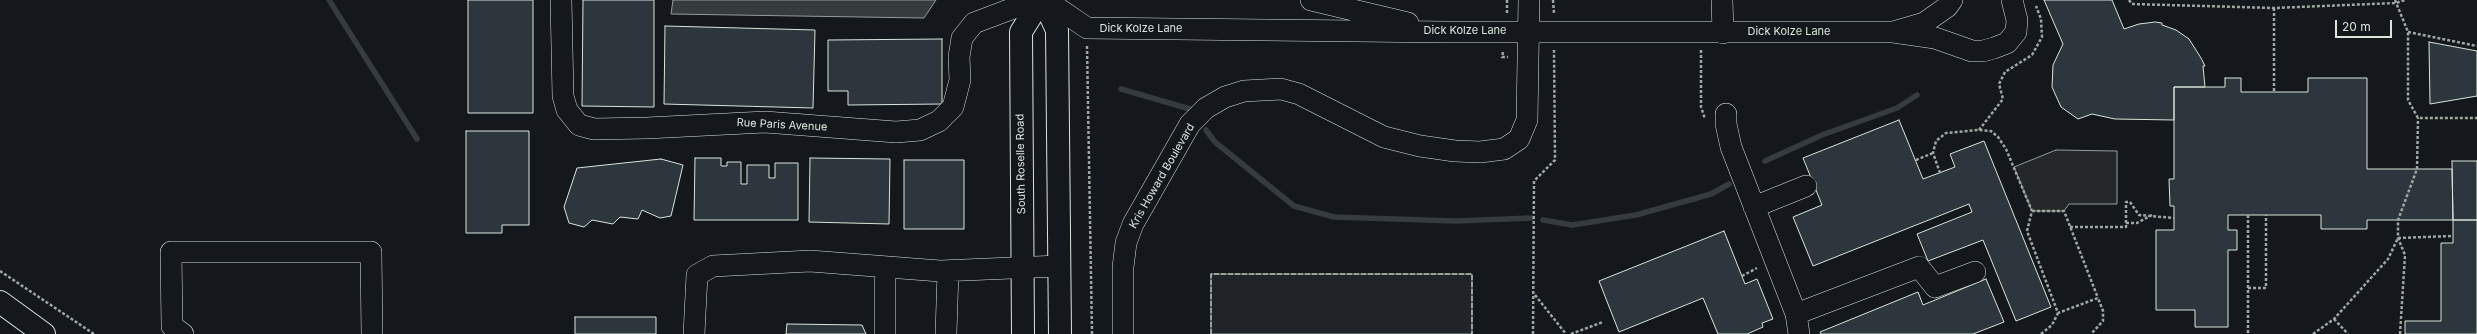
<!DOCTYPE html>
<html>
<head>
<meta charset="utf-8">
<style>
	body { margin:0 }
	#map { position:relative; width:2477px; height:334px; overflow:hidden; background:#14181c; font-family:Inter,sans-serif }
	canvas { display:block }
	.scale { position:absolute; left:2335px; top:20px; width:57px; height:18px; box-sizing:border-box; border:2px solid #d8e6dc; border-top:0; padding-left:5px; font-size:12px; line-height:14px; white-space:nowrap; color:#d8e6dc; -webkit-text-stroke:3px #14181c; paint-order:stroke }
</style>
</head>
<body>
<div id="map">
<canvas width="2477" height="334"></canvas>
<div class="scale">20 m</div>
</div>
<script>
const context = document.querySelector('canvas').getContext('2d');
context.lineJoin = 'round';
function fill(path, color) { context.fillStyle = color; context.fill(path, 'evenodd'); }
const shape = rows => new Path2D(rows.map(r => 'M' + r).join(''));
function trace(path, color, width, dash) { context.strokeStyle = color; context.lineWidth = width; context.lineCap = dash ? 'butt' : 'round'; context.setLineDash(dash || []); context.stroke(path); }
function write(font, color, halo, rows, align = 'center') {
  context.font = font + ' Inter,sans-serif'; context.lineWidth = 3; context.setLineDash([]); context.textBaseline = 'middle'; context.strokeStyle = halo; context.fillStyle = color; for (const [text, x, y, turn = 0] of rows) {
    context.save(); context.translate(x, y); context.rotate((+turn || 0) * Math.PI / 180); context.textAlign = isNaN(turn) ? turn : align; if (halo) context.strokeText(text, 0, 0); context.fillText(text, 0, 0); context.restore();
  }
}
const green = shape([
	[1211,274,1472,274,1472,334,1211,334,1211,274]
]);
fill(green, '#202428');
trace(green, '#939e99', 1);
const parking = shape([
	[2056,150,2117,151,2117,204,2069,204,2064,211,2032,211,2014,167,2056,150]
]);
fill(parking, '#24282b');
trace(parking, '#939e99', 1);
const water = shape([
	[673,0,936,0,924,18,671,14,673,0]
]);
fill(water, '#363b3e');
trace(water, '#939e99', 1);
trace(shape([
	[329,0,417,139],
	[1121,89,1190,109],
	[1206,130,1215,142,1294,206,1334,217,1456,221,1532,218],
	[1765,161,1822,135,1897,108,1917,95],
	[1543,220,1572,225,1636,215,1711,194,1729,184]
]), '#363b3e', 5.5);
const building = shape([
	[468,0,533,0,533,113,468,113,468,0],
	[583,0,654,0,654,107,582,106,583,0],
	[2044,0,2112,0,2124,29,2139,24,2155,22,2162,23,2162,25,2176,30,2189,39,2201,58,2205,66,2203,66,2205,87,2174,87,2174,120,2115,119,2092,114,2078,119,2061,107,2052,87,2053,65,2063,44,2044,0],
	[665,26,815,30,813,108,664,104,665,26],
	[942,39,942,104,848,105,848,91,828,91,828,40,942,39],
	[2429,42,2477,51,2477,96,2430,104,2429,42],
	[2225,78,2241,78,2241,92,2308,92,2308,78,2367,78,2367,169,2452,169,2453,220,2367,220,2367,229,2321,229,2321,215,2228,215,2228,230,2237,230,2237,250,2228,250,2228,327,2195,327,2195,310,2156,310,2156,230,2174,230,2174,206,2170,206,2169,179,2174,179,2174,87,2225,87,2225,78],
	[1899,120,1923,179,1955,167,1950,154,1984,141,2051,307,2016,321,1983,240,1928,261,1917,234,1972,212,1969,204,1813,266,1793,217,1822,205,1803,158,1899,120],
	[466,131,529,131,529,225,502,225,502,233,466,233,466,131],
	[695,158,721,158,721,166,727,166,727,162,741,162,741,184,747,184,747,165,769,165,769,178,775,178,775,163,798,163,798,220,694,220,695,158],
	[810,158,890,159,889,224,809,222,810,158],
	[661,159,683,165,671,216,660,218,642,210,638,219,620,217,613,224,592,220,584,227,569,223,564,207,577,168,661,159],
	[904,160,964,160,964,229,904,229,904,160],
	[2452,161,2477,161,2477,220,2453,220,2452,161],
	[2453,220,2477,220,2477,334,2405,334,2405,321,2441,321,2441,243,2453,243,2453,220],
	[1724,231,1745,284,1757,279,1773,319,1762,323,1763,327,1747,334,1718,334,1703,298,1619,332,1599,281,1724,231],
	[1986,279,2004,322,1973,334,1821,334,1820,332,1918,292,1923,305,1986,279],
	[575,317,656,317,656,334,575,334,575,317],
	[787,324,862,325,866,334,786,334,787,324]
]);
fill(building, '#2c363c');
trace(building, '#d8e6dc', 1);
const minor = shape([
	[561,0,563,96,567,110,579,125,594,129,647,128,765,122,896,132,920,130,939,121,953,107,960,80,959,57,962,38,974,23,1035,0],
	[1046,0,1087,28,1446,32,1893,32],
	[1311,0,1408,23],
	[1722,0,1723,33],
	[1952,0,1947,7,1924,23,1893,32,1935,38,1972,51,1983,51,1994,48,2007,43,2016,32,2017,20,2012,0],
	[1726,114,1726,124,1731,147,1796,314,1799,334],
	[1754,207,1806,186],
	[885,267,885,334],
	[1796,314,1919,267,1935,287,1975,272],
	[183,334,172,326,171,252,371,252,372,334],
	[694,334,697,275,713,266,810,261,940,271,1059,266],
	[946,334,948,271],
	[1123,334,1123,267,1126,243,1133,224,1190,124,1206,108,1225,97,1244,91,1281,89,1299,94,1384,137,1420,146,1455,151,1480,152,1504,149,1519,139,1527,120,1529,0]
]);
const major = shape([
	[1043,0,1057,30,1060,334],
	[0,302,44,334],
	[1023,334,1021,32,1041,0]
]);
trace(minor, '#d8e6dc', 22);
trace(major, '#d8e6dc', 24);
trace(shape([
	[1553,0,1554,13],
	[2129,0,2132,4,2274,8,2396,3,2405,0],
	[2395,0,2408,32,2408,100,2418,118,2477,118],
	[2274,8,2274,92],
	[1507,13,1507,0],
	[2408,32,2477,46],
	[1087,46,1092,334],
	[1701,50,1701,107,1705,119],
	[1503,52,1502,57,1508,57],
	[1979,130,2003,99,1999,84,2005,72,2032,55,2042,37,2041,19,2036,6],
	[1916,160,1933,153],
	[1940,173,1933,153,1936,141,1946,133,1978,130,1991,131,1998,137,2006,149,2032,211,2027,231,2058,313,2098,298,2103,311,2103,321,2091,334],
	[2032,211,2064,211,2098,298],
	[2248,215,2248,334],
	[2126,223,2137,223,2152,215],
	[2070,227,2126,227,2126,202,2130,202,2139,215,2174,218],
	[2398,238,2453,236],
	[0,271,94,334],
	[1742,276,1757,268],
	[2248,288,2266,288,2266,215],
	[1535,295,1566,334],
	[2334,319,2348,334],
	[1533,334,1534,181,1555,160,1554,50],
	[1571,334,1603,322],
	[2041,334,2052,325,2058,313],
	[2313,334,2334,319,2388,259,2398,238],
	[2400,334,2405,255,2398,238,2398,220,2417,169,2418,118]
]), '#9da8a2', 2.5, [3, 2]);
trace(minor, '#14181c', 21);
trace(major, '#14181c', 22);
trace(shape([
	[1211,334,1211,274,1472,274,1472,334]
]), '#d8e6dc', 1, [5, 2]);
write('11px', '#d8e6dc', '#14181c', [
	["Dick Kolze Lane",1141,29],
	["Dick Kolze Lane",1465,31],
	["Dick Kolze Lane",1789,32],
	["Rue Paris Avenue",782,125,3],
	["South Roselle Road",1021,164,-91],
	["Kris Howard Boulevard",1162,176,-60]
]);
</script>
</body>
</html>
